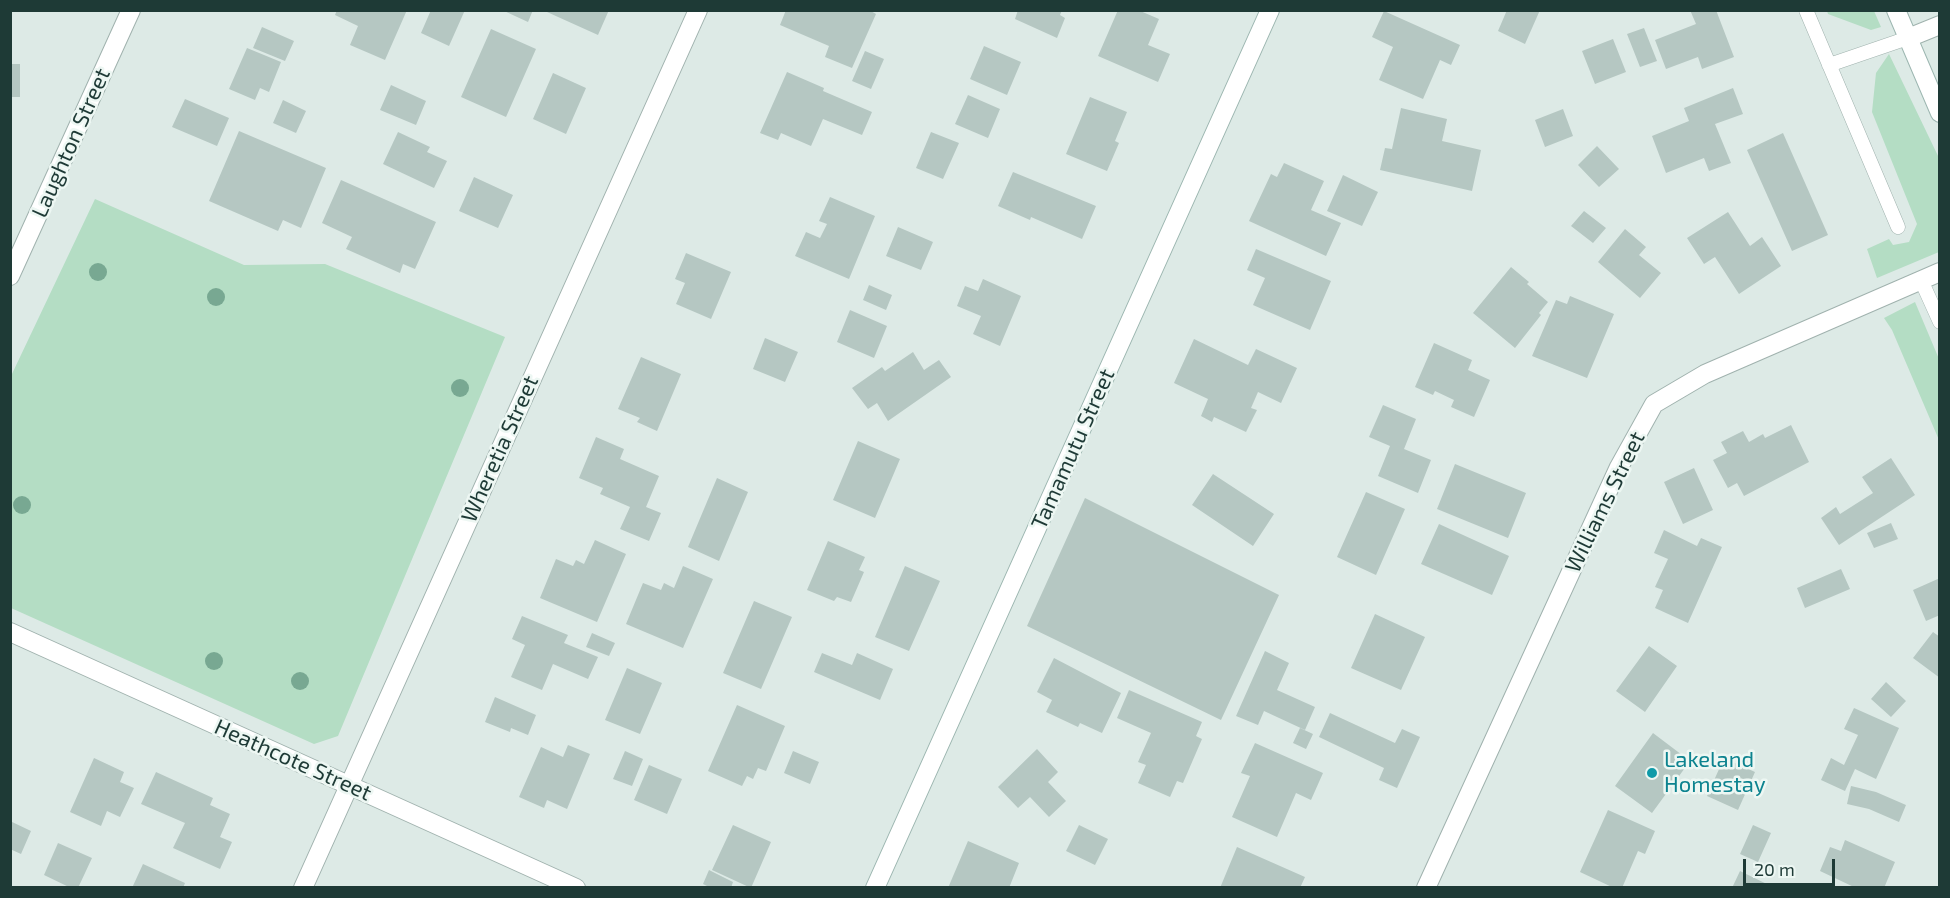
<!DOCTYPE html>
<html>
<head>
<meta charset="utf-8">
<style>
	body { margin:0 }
	#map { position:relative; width:1950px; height:898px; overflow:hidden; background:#ddeae6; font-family:"Exo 2",sans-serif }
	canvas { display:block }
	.frame { position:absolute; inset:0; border:12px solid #1e3a36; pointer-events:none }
	.scale { position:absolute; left:1743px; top:859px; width:92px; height:27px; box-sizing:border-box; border:3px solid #1e3a36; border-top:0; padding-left:8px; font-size:18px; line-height:21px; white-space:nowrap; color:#1e3a36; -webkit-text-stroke:4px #edf7f3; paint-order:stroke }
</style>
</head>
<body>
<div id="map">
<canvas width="1950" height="898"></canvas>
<div class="frame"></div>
<div class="scale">20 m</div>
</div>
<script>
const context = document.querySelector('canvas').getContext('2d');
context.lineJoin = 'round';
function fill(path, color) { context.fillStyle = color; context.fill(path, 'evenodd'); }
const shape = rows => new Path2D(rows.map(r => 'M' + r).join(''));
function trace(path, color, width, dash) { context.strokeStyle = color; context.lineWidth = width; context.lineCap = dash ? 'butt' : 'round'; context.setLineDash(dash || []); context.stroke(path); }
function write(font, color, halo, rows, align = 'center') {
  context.font = font + ' "Exo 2",sans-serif'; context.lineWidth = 5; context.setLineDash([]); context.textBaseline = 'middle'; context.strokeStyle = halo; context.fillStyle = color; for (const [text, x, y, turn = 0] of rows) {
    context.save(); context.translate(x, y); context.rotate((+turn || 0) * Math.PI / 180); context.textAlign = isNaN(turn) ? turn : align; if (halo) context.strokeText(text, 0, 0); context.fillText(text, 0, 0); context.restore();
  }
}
fill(shape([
	[1827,11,1874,11,1881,27,1871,30,1828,14],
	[1889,54,1939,158,1939,252,1877,278,1867,249,1889,239,1893,245,1909,242,1917,224,1872,112,1876,73],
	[95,199,244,265,325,264,505,337,338,736,314,744,11,608,11,376],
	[1915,302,1939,359,1939,440,1892,330,1884,318]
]), '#b4ddc4');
fill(shape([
	[337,10,407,10,385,60,350,45,358,26,335,15],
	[431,10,465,10,449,46,421,33],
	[502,10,533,10,528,22],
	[548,10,609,10,598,35,547,12],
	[786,10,869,10,876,14,852,68,825,57,829,46,780,25],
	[1018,10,1062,10,1060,15,1065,18,1057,38,1015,19],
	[1118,10,1138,10,1159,19,1148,45,1170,54,1158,82,1098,56],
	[1507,10,1540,10,1525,44,1498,31],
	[1690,10,1716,10,1734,57,1702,69,1698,57,1666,69,1655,40,1696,24],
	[1384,11,1460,45,1451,65,1440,60,1423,99,1379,80,1393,47,1372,37],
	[262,27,294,41,285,61,253,48],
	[1644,28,1657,61,1640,67,1627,34],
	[491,29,536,49,506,117,461,97],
	[1613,39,1626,72,1595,84,1582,51],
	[984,46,1021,62,1007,95,970,79],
	[247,48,281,62,269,92,260,88,255,100,229,89],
	[865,51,884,59,871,89,852,81],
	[10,64,20,64,20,97,10,97],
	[787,72,824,88,823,91,872,112,862,135,823,119,811,146,781,133,778,140,760,133],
	[553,73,586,88,566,134,533,119],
	[391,85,426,101,416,125,380,110],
	[1733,88,1743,114,1715,124,1731,163,1709,171,1704,158,1666,173,1652,136,1689,121,1684,108],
	[968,95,1000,109,988,138,955,124],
	[1090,97,1127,112,1115,141,1119,143,1107,171,1066,154],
	[185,99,229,118,217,146,172,127],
	[283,100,306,111,296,133,273,123],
	[1401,108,1447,119,1442,141,1481,150,1472,191,1380,170,1385,148,1392,149],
	[1563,109,1573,136,1545,147,1535,120],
	[239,131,326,168,301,228,283,220,278,231,209,201],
	[398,132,430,147,427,152,447,161,434,188,383,164],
	[931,132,959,143,943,179,916,168],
	[1783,133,1828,235,1792,251,1747,150],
	[1597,146,1619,169,1599,187,1578,165],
	[1284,163,1324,181,1311,210,1341,223,1326,256,1249,221,1271,174,1277,177],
	[1013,172,1096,206,1082,239,1031,217,1030,220,998,206],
	[1343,175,1378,192,1362,226,1327,211],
	[474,177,513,195,498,228,459,211],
	[341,180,436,222,415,269,403,264,400,273,346,249,352,237,322,223],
	[830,197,875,216,849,279,795,256,806,232,820,238,827,224,819,221],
	[1584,211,1606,228,1593,243,1571,226],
	[1728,212,1750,246,1762,237,1781,266,1739,294,1715,257,1704,264,1687,238],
	[898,227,933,242,921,270,886,256],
	[1625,229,1646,247,1639,255,1661,273,1640,298,1598,262],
	[1256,249,1331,281,1310,330,1253,305,1265,278,1247,270],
	[686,253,731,272,711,319,676,304,685,283,675,279],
	[1511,267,1529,282,1527,284,1548,302,1539,313,1541,315,1515,348,1473,313],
	[983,279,1021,296,1000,346,973,334,981,316,957,306,965,286,978,291],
	[869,285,892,295,886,310,863,300],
	[1570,296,1614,314,1587,378,1532,356,1556,300,1567,304],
	[850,310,887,326,874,358,837,342],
	[765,338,798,352,785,382,753,369],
	[1194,339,1248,365,1256,349,1297,368,1281,403,1258,392,1251,408,1257,410,1246,432,1214,417,1212,422,1201,416,1208,399,1174,383],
	[1434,343,1472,360,1468,370,1490,380,1474,417,1451,407,1454,400,1435,391,1433,395,1415,387],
	[913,352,924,370,939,360,951,377,888,421,877,403,868,409,852,388,882,367,885,371],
	[641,357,681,374,657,431,637,422,640,418,618,409],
	[1383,405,1416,419,1404,449,1431,460,1418,493,1378,476,1390,446,1369,437],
	[1791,425,1809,462,1744,496,1737,483,1728,488,1713,460,1727,453,1721,442,1743,431,1749,442,1763,434,1765,438],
	[596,437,624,449,620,459,659,476,646,507,661,513,649,541,620,529,630,507,600,494,603,488,579,478],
	[858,441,900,459,875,518,833,500],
	[1891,458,1915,495,1839,545,1821,518,1836,507,1840,514,1873,493,1862,477],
	[1455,464,1526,493,1508,538,1437,509],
	[1694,468,1713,510,1683,524,1664,482],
	[1213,474,1274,514,1253,546,1192,505],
	[717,478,748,492,719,561,688,547],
	[1366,492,1405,509,1376,575,1337,557],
	[1085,498,1279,595,1221,720,1027,626],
	[1891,523,1898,539,1874,548,1867,533],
	[1439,524,1509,556,1492,595,1421,564],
	[1664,530,1697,546,1701,538,1722,547,1688,623,1655,608,1663,590,1655,587,1668,559,1654,553],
	[595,540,626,554,597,622,540,598,556,559,573,566,576,560,584,564],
	[828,541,865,557,859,570,864,572,851,602,837,597,834,601,807,590],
	[683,566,713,579,683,648,626,624,643,583,661,590,664,583,674,588],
	[905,566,940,581,909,651,875,637],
	[1841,569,1850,589,1805,608,1797,588],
	[1940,578,1940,615,1926,621,1913,590],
	[754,601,792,617,761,689,723,673],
	[1375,614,1425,637,1401,690,1351,668],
	[522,616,568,635,564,643,598,657,588,679,553,664,542,690,511,677,525,645,512,639],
	[1933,632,1940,637,1940,678,1913,658],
	[592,633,615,643,609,656,586,647],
	[1649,646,1677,666,1645,712,1616,691],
	[1265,651,1289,663,1277,690,1315,707,1305,730,1264,711,1258,725,1236,716],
	[822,653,852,665,857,653,893,669,880,700,814,672],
	[1054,658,1121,693,1102,733,1080,723,1078,727,1046,712,1052,700,1037,692],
	[627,668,662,683,640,734,605,720],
	[1886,682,1906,701,1891,717,1871,699],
	[1129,690,1202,722,1196,736,1202,739,1183,783,1177,781,1170,797,1138,783,1146,765,1138,762,1151,733,1117,718],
	[495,697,536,715,528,735,511,728,510,732,485,722],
	[737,705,785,726,766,771,758,768,753,779,747,776,742,786,708,771],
	[1854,708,1899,728,1876,779,1855,769,1845,791,1821,780,1831,758,1844,765,1858,735,1844,729],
	[1330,713,1395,743,1402,729,1420,737,1397,788,1379,780,1384,768,1319,737],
	[1300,728,1313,734,1306,749,1293,743],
	[1653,733,1690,761,1652,813,1615,786],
	[1255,743,1323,773,1311,800,1296,793,1277,837,1232,817,1250,776,1241,773],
	[568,745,590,754,567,809,547,800,544,808,519,797,541,747,563,757],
	[1037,749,1058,772,1048,782,1066,801,1049,817,1030,797,1018,808,998,787],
	[625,751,643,759,632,786,613,779],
	[793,751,819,762,810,784,784,773],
	[94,758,124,772,120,782,134,788,120,817,107,811,101,826,70,812],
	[1724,758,1755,772,1738,810,1707,796],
	[649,765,682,779,667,814,634,800],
	[156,772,213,798,210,805,230,814,220,837,232,842,220,869,173,848,185,823,141,804],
	[1851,786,1876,792,1906,805,1899,822,1869,809,1847,804],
	[1608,810,1655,831,1645,854,1638,851,1622,888,1614,888,1580,872],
	[10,821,31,831,21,854,10,849],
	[733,825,771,842,751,888,712,870],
	[1079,825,1108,839,1095,865,1066,851],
	[1753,825,1771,833,1758,862,1740,854],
	[1845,840,1895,862,1884,888,1856,888,1820,871,1830,847,1841,851],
	[968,841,1019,863,1009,888,948,888],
	[58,843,92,858,78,888,71,888,44,875],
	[1237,847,1305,877,1300,888,1220,888],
	[143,864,185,883,183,888,132,888],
	[709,870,733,882,731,888,711,888,703,884],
	[1740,871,1775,888,1732,888]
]), '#b5c7c2');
const lane = shape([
	[1806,10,1898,227],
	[1829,65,1908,38],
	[1921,280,1940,322]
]);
const street = shape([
	[1908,38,1940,25],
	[10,276,131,10],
	[10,632,576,888],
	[303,888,698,10],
	[1426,888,1619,467,1654,404,1705,374,1940,272]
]);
const secondary = shape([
	[1896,10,1940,113],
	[875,888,1270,10]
]);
trace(lane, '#a0b2ae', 15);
trace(street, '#a0b2ae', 20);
trace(secondary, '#9cb6b0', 20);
trace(lane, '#fff', 14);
trace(street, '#fff', 18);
trace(secondary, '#fff', 18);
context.fillStyle = '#78a892';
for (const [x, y] of [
	[98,272],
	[216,297],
	[460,388],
	[22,505],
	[214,661],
	[300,681]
]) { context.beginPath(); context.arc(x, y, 9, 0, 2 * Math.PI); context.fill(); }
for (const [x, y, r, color] of [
	[1652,773,6,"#0f9aa8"]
]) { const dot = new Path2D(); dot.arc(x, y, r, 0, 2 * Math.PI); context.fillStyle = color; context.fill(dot); trace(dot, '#edf7f3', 2); }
write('22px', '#1e3a36', '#edf7f3', [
	["Laughton Street",71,143,-66],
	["Wheretia Street",500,449,-66],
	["Tamamutu Street",1073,449,-66],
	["Williams Street",1605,502,-64],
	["Heathcote Street",293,760,24]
]);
write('22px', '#0d838f', '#edf7f3', [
	["Lakeland",1664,760],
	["Homestay",1664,785]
], 'left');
</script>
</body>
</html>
